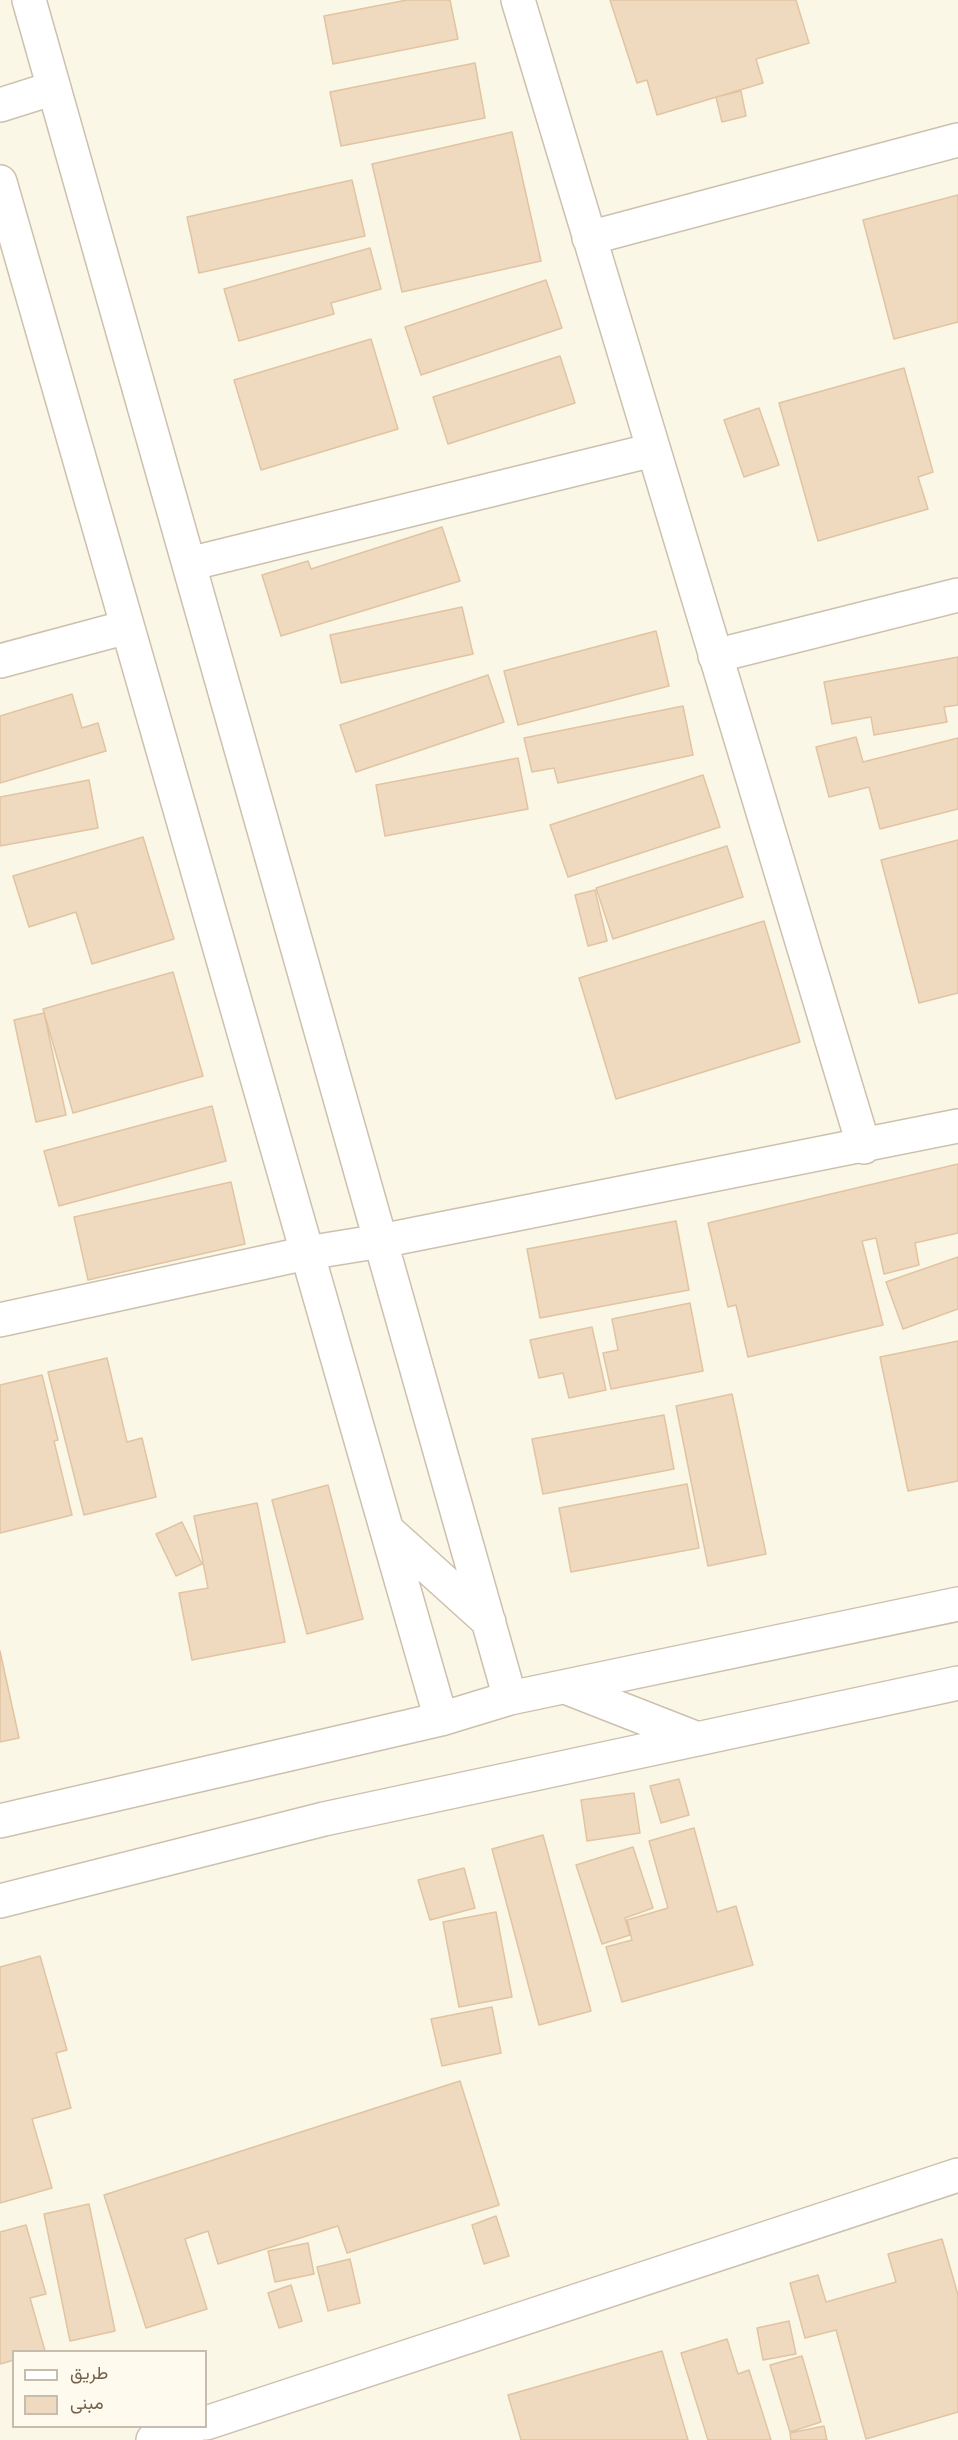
<!DOCTYPE html>
<html>
<head>
<meta charset="utf-8">
<style>
	body { margin:0 }
	#map { position:relative; width:958px; height:2440px; overflow:hidden; background:#fbf7e7; font-family:Ubuntu,Vazirmatn,sans-serif }
	canvas { display:block }
	.legend { position:absolute; left:12px; top:2350px; width:195px; height:78px; box-sizing:border-box; background:#fefaee; border:2px solid #c7bdae; margin:0; padding:8px 10px; list-style:none; font-size:18px; color:#74614d }
	.legend li { display:flex; align-items:center; gap:12px; height:30px }
	.legend b { width:30px; border:2px solid #c7bdae }
</style>
</head>
<body>
<div id="map">
<canvas width="958" height="2440"></canvas>
<ul class="legend">
<li><b style="height:8px;background:#fff"></b>طريق</li>
<li><b style="height:16px;background:#efdac0"></b>مبنى</li>
</ul>
</div>
<script>
const context = document.querySelector('canvas').getContext('2d');
context.lineJoin = 'round';
function fill(path, color) { context.fillStyle = color; context.fill(path, 'evenodd'); }
const shape = rows => new Path2D(rows.map(r => 'M' + r).join(''));
function trace(path, color, width, dash) { context.strokeStyle = color; context.lineWidth = width; context.lineCap = dash ? 'butt' : 'round'; context.setLineDash(dash || []); context.stroke(path); }
const building = shape([
	[407,0,450,0,458,39,333,64,324,16,407,0],
	[610,0,796,0,809,43,756,59,763,83,657,115,647,80,637,83,610,0],
	[475,63,485,118,341,146,330,92,475,63],
	[741,91,746,116,722,122,716,97,741,91],
	[512,132,541,261,402,292,372,164,512,132],
	[352,180,365,236,199,273,187,217,352,180],
	[958,195,958,322,894,339,863,220,958,195],
	[370,248,381,289,331,303,334,314,239,341,224,289,370,248],
	[546,280,562,328,421,375,405,327,546,280],
	[371,339,398,429,261,470,234,380,371,339],
	[560,356,575,403,448,444,433,397,560,356],
	[904,368,933,472,918,477,928,509,818,541,779,403,904,368],
	[759,408,779,465,744,477,724,420,759,408],
	[442,527,460,581,281,636,262,575,308,561,311,569,442,527],
	[462,607,473,654,341,683,330,635,462,607],
	[656,631,669,686,518,725,504,671,656,631],
	[958,657,958,705,944,707,947,722,874,735,871,717,832,724,824,682,958,657],
	[488,675,504,722,356,772,340,725,488,675],
	[72,694,82,728,98,723,106,751,0,783,0,716,72,694],
	[683,706,693,755,558,783,554,768,532,772,524,738,683,706],
	[856,737,863,762,958,738,958,809,880,829,869,787,829,797,816,747,856,737],
	[518,758,528,809,385,836,376,785,518,758],
	[703,775,720,827,568,877,550,825,703,775],
	[89,780,98,828,0,846,0,797,89,780],
	[143,837,174,939,92,964,76,912,29,927,13,876,143,837],
	[958,840,958,993,919,1003,881,860,958,840],
	[727,846,743,897,613,939,596,888,727,846],
	[595,890,607,941,588,946,575,895,595,890],
	[764,921,800,1042,616,1099,579,978,764,921],
	[173,972,203,1076,73,1113,43,1009,173,972],
	[44,1013,66,1115,36,1122,14,1020,44,1013],
	[212,1106,226,1161,59,1206,44,1151,212,1106],
	[958,1164,958,1233,915,1243,919,1265,884,1274,876,1238,862,1241,883,1325,748,1357,736,1305,728,1307,708,1223,958,1164],
	[231,1182,245,1244,88,1280,74,1217,231,1182],
	[676,1221,689,1290,540,1318,527,1249,676,1221],
	[958,1257,958,1309,903,1329,886,1282,958,1257],
	[690,1303,703,1371,611,1389,603,1353,618,1350,612,1319,690,1303],
	[592,1327,606,1390,569,1398,563,1373,539,1378,530,1340,592,1327],
	[958,1341,958,1481,908,1491,880,1357,958,1341],
	[107,1358,127,1442,142,1438,156,1497,84,1515,48,1372,107,1358],
	[42,1375,58,1440,54,1441,72,1515,0,1533,0,1385,42,1375],
	[732,1394,766,1554,708,1566,676,1406,732,1394],
	[664,1415,674,1469,543,1494,532,1439,664,1415],
	[687,1484,699,1548,571,1572,559,1508,687,1484],
	[328,1485,363,1619,307,1634,272,1500,328,1485],
	[257,1503,285,1642,192,1660,179,1593,208,1588,194,1516,257,1503],
	[182,1522,202,1564,176,1576,156,1534,182,1522],
	[0,1651,19,1738,0,1742,0,1651],
	[679,1779,689,1815,661,1823,650,1786,679,1779],
	[634,1793,640,1833,587,1841,581,1800,634,1793],
	[694,1828,717,1912,736,1906,753,1965,622,2002,606,1947,632,1940,627,1920,668,1908,649,1841,694,1828],
	[543,1835,591,2011,539,2025,492,1849,543,1835],
	[633,1847,653,1908,625,1918,630,1935,602,1944,576,1865,633,1847],
	[464,1868,475,1908,430,1920,418,1880,464,1868],
	[496,1912,512,1997,459,2007,443,1922,496,1912],
	[40,1956,67,2050,56,2053,71,2108,32,2119,52,2188,0,2203,0,1967,40,1956],
	[492,2007,501,2053,442,2066,431,2019,492,2007],
	[460,2081,499,2205,347,2253,338,2226,218,2264,208,2231,185,2239,207,2309,146,2328,104,2195,460,2081],
	[89,2204,115,2331,70,2341,44,2214,89,2204],
	[496,2216,509,2256,484,2264,472,2225,496,2216],
	[26,2225,46,2294,30,2298,45,2351,14,2352,14,2360,0,2364,0,2232,26,2225],
	[942,2239,958,2295,958,2412,866,2439,836,2330,805,2338,790,2283,818,2275,826,2302,896,2282,888,2254,942,2239],
	[308,2243,314,2274,275,2282,268,2251,308,2243],
	[350,2259,360,2303,328,2311,317,2267,350,2259],
	[291,2285,302,2321,279,2328,268,2293,291,2285],
	[789,2321,796,2354,763,2360,757,2328,789,2321],
	[727,2339,738,2374,749,2370,771,2440,708,2440,681,2353,727,2339],
	[662,2351,688,2440,521,2440,508,2395,662,2351],
	[802,2356,821,2422,790,2432,770,2365,802,2356],
	[824,2426,827,2440,791,2440,790,2433,824,2426]
]);
fill(building, '#efdac0');
trace(building, '#e1c4a1', 1.5);
const street = shape([
	[29,0,510,1698],
	[518,0,864,1147],
	[0,105,54,88],
	[0,182,441,1719],
	[589,238,958,140],
	[189,564,653,450],
	[715,656,958,595],
	[0,661,127,627],
	[0,1320,307,1253,381,1241,958,1126],
	[387,1530,489,1622],
	[565,1687,698,1739],
	[0,1821,441,1719,510,1698,958,1604],
	[0,1901,324,1819,958,1683],
	[206,2423,958,2175],
	[153,2440,194,2426]
]);
trace(street, '#cdc0ae', 36);
trace(street, '#fff', 33);
</script>
</body>
</html>
